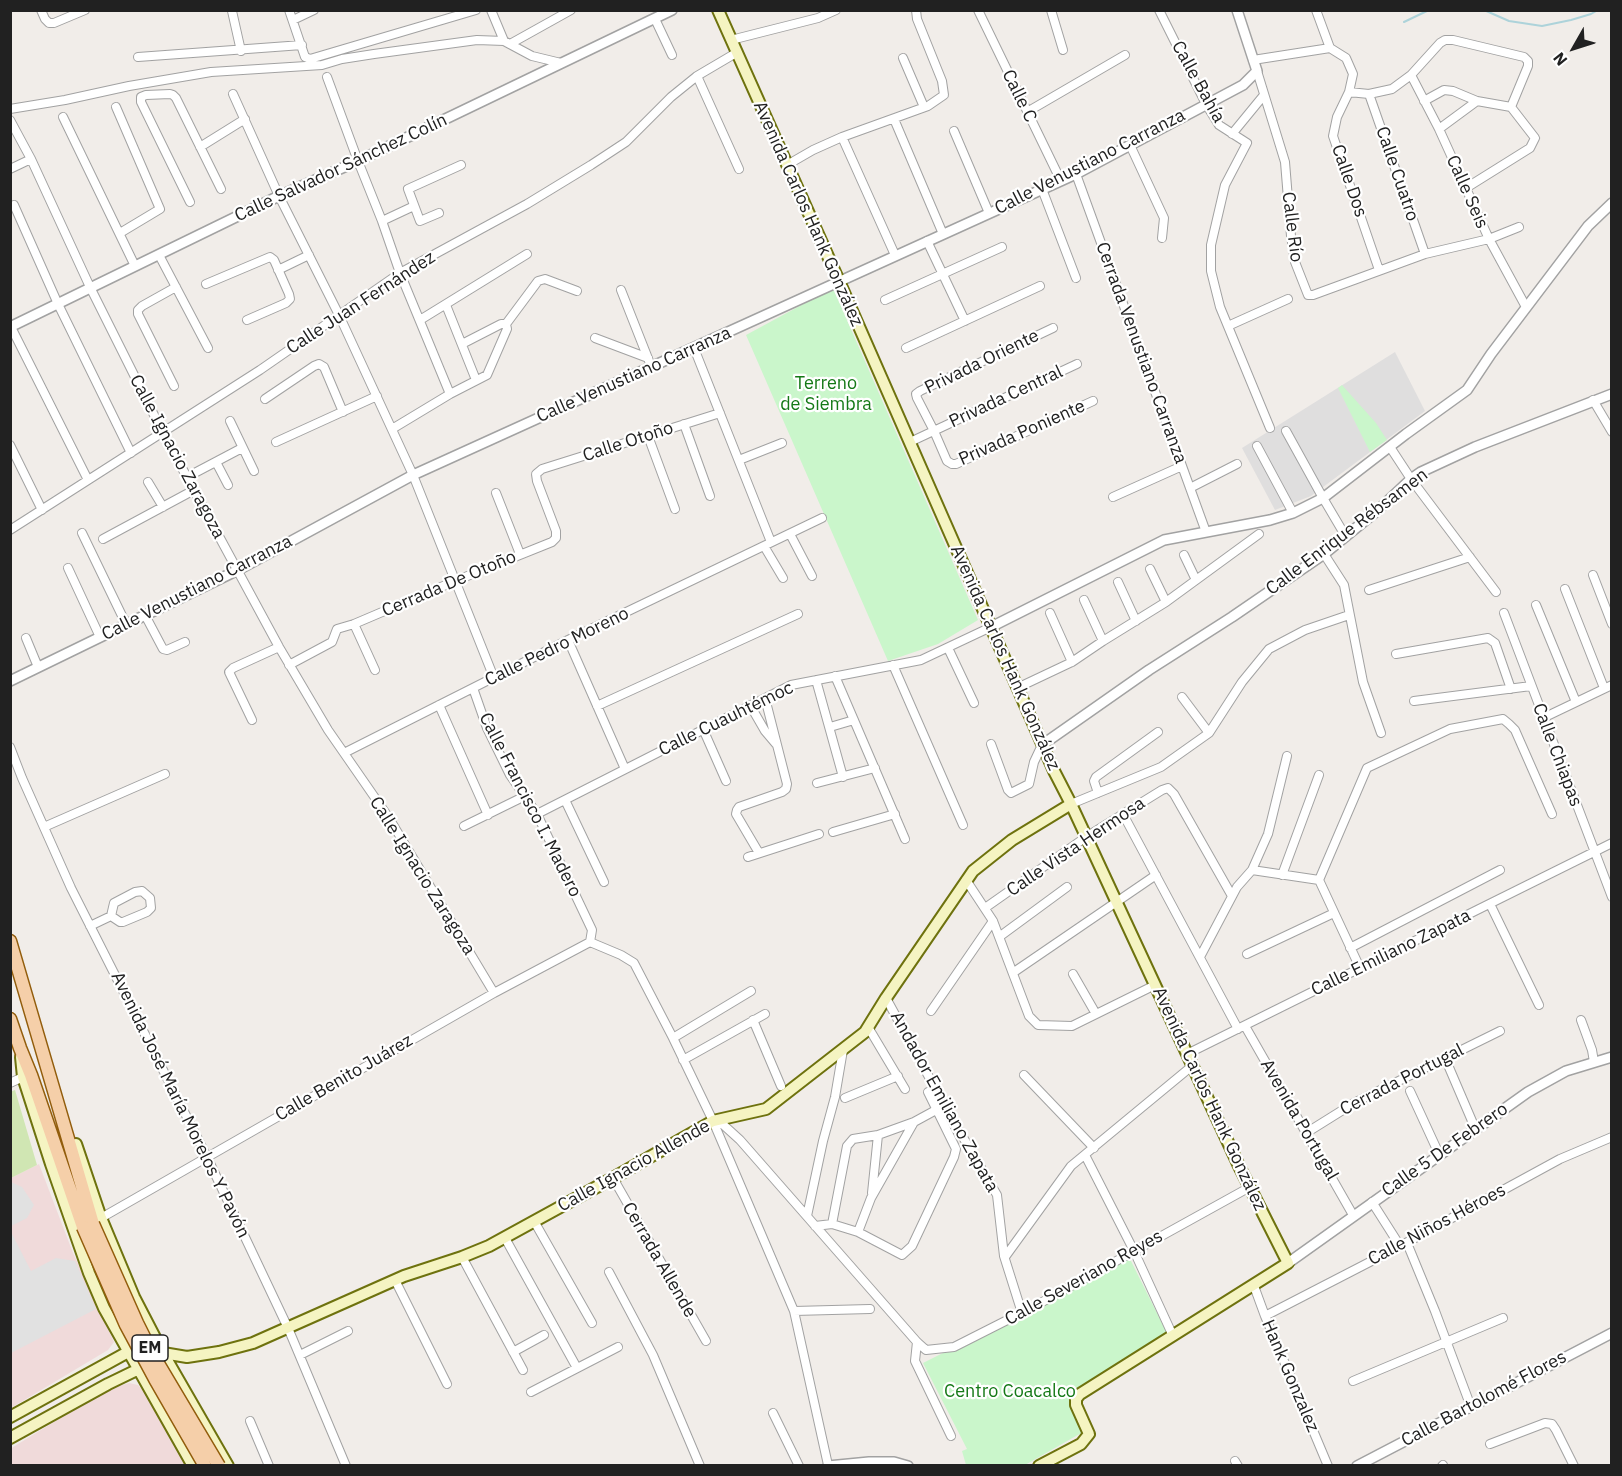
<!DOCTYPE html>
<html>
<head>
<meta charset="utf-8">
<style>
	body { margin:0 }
	#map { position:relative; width:1622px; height:1476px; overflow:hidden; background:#f1ede9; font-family:"IBM Plex Sans",sans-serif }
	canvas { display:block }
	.frame { position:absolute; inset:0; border:12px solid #212121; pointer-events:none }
	.north { position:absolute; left:1544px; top:18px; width:60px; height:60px; -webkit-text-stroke:4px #fff; paint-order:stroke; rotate:231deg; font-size:16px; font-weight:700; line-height:24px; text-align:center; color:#212121 }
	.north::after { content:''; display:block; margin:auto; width:21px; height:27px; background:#212121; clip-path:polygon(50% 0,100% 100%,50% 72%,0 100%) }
</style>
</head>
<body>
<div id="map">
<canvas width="1622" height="1476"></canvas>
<div class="frame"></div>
<div class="north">N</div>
</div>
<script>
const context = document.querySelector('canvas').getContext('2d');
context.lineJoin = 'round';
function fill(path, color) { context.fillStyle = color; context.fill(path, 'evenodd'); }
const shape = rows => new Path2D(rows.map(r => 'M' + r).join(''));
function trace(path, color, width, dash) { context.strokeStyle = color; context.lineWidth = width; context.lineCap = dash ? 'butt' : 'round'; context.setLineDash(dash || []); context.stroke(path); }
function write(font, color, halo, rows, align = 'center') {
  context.font = font + ' "IBM Plex Sans",sans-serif'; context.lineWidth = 4.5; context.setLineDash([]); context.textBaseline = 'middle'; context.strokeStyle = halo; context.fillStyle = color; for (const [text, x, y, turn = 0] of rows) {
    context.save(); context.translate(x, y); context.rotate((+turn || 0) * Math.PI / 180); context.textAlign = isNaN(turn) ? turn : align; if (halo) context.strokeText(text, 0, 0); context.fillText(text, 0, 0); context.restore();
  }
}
fill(shape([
	[1395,352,1425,411,1311,496,1275,510,1242,448]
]), '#dfdede');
fill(shape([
	[39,1164,73,1253,114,1342,108,1350,11,1408,11,1178],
	[129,1383,138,1385,148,1396,185,1465,11,1465,10,1449,106,1390]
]), '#f0dada');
fill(shape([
	[15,1090,37,1165,11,1178,10,1092]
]), '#d0e6b3');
fill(shape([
	[833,288,978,620,938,644,888,661,746,335],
	[1342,385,1376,423,1387,440,1370,452,1338,388],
	[1130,1259,1167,1333,1075,1393,1083,1432,1025,1465,966,1465,962,1451,967,1449,923,1363]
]), '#caf6cb');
fill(shape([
	[11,1182,22,1187,34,1205,27,1218,11,1226],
	[10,1230,31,1271,56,1258,75,1261,96,1309,11,1353]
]), '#e1e1e1');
trace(shape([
	[1484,10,1509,21,1542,26,1571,20,1591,14,1598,10],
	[1404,22,1429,10]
]), '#add3da', 2);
const minor = shape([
	[41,10,45,19,49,23,54,23,85,10],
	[289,10,305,57,310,59,476,10],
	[491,10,504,41,532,56,561,63],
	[978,10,1061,181],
	[1051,10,1063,50],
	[1159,10,1206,104,1219,125,1247,143,1225,185,1211,245,1211,271,1220,307,1270,428],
	[1316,10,1330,48],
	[232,11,241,51],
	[655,19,672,55],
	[293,20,314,10],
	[731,40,818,18,836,10],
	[510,44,571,10],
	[138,57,302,45],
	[903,58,924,107],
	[1253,60,1330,48,1346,58,1353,74,1349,92,1337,117,1333,136,1379,270],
	[1257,71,1285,162,1291,236,1295,262,1308,295,1313,295,1425,254,1489,239,1519,227],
	[1411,75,1439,129,1489,239,1526,307],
	[697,76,739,169],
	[327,77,358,161,382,221,400,273,450,394],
	[1349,92,1369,94,1392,89,1411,75,1440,43,1445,40,1453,40,1524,57,1528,61,1528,66,1511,107],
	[233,94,279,196,339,315,413,475,494,678],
	[1369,94,1425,254],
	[1424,101,1444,90,1453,91,1477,101,1511,107,1535,138,1530,148,1466,188],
	[116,107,160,209,120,233],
	[10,109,65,100,129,86,211,72,322,65,342,59,374,54,477,40,504,41],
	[1027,112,1125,55],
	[63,117,135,266],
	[894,119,943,234],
	[10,120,31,159,90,287,163,433,279,647,328,730,389,818,494,993],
	[1439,129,1477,101],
	[954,131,989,213],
	[1232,134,1264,95],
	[842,137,895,255],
	[1130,145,1164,218,1162,238],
	[200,147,245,119],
	[787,165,813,150,842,137,928,106,944,95,942,81,917,19,916,10],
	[10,169,31,159],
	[1076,174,1206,532],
	[1042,189,1076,278],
	[190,202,141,102,141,97,146,95,170,94,173,95,176,98,221,189],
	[14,205,58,304,131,453],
	[439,213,420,221,408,189,461,165],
	[382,221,414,206],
	[927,241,965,321],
	[159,255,208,348],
	[278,270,309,255],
	[206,284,270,257,274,260,289,294,290,299,286,303,247,320],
	[621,290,651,366],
	[885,300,1002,247],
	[446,305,476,380],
	[420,320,527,254],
	[10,325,88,480],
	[1228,326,1288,299],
	[1053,328,920,391,916,394,917,398,934,431,947,461,952,464,956,464,1093,401],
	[595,338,648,358],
	[462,344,501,324,506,324,538,281,545,279,577,291],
	[694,348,771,542],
	[906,348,1040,286],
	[174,386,138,314,138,310,142,306,176,287],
	[265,399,314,366,319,364,324,367,343,412],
	[1593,400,1612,432],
	[230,421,254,471],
	[684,424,710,496],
	[392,429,450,394,487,375,507,329,506,324],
	[1286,431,1323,498,1346,537],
	[648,436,675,509],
	[276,442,377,396],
	[910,442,1077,364],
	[10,445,42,510],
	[1257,446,1293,513],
	[1390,447,1411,479,1496,592],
	[739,460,782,443],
	[216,462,228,485],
	[187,477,242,448],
	[148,482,163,507],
	[1190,488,1237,464],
	[496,493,520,554],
	[1113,497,1182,466],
	[10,530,260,370,400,273,527,204,591,165,626,142,671,97,697,76,736,53],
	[82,533,126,624],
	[790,534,812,576],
	[103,539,194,490],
	[764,546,783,578],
	[1324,554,1344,585,1363,682,1381,733],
	[1184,555,1196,580],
	[68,568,100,637],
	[1150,569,1166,602],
	[1593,575,1612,624],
	[1118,582,1136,621],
	[1565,589,1604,688],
	[1369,590,1470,557],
	[1084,600,1103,641],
	[1536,605,1576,702],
	[1050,613,1072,662],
	[1504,613,1612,897],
	[145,615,163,649,167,650,185,642],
	[354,624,375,670],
	[26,638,38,667],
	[568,640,625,769],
	[948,648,974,703],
	[1396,654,1488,638,1495,643,1511,689],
	[289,665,332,642,337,629,354,624,455,581,552,542,556,538,556,531,537,481,536,474,542,469,720,413],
	[893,665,963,825],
	[835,676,905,839],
	[816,680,843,777],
	[473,688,487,728,510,775,537,814,592,930,590,942],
	[1017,688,1072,662,1103,641,1166,602,1259,534],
	[1182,697,1209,733],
	[1414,701,1531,686],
	[439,705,488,815],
	[750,705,765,731,776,744],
	[597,706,798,614],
	[1543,718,1612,685],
	[252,720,229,672,233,668,279,647],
	[830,727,854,720],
	[703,729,726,781],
	[991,744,1008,790,1011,793,1029,784,1034,762,1042,745],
	[10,747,22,778,71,888,207,1157,288,1328,346,1466],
	[344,753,568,640,822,518],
	[817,783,875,768],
	[1098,793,1094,781,1096,777,1158,732],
	[565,800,604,882],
	[1071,804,1161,767,1209,733,1242,682,1269,649,1305,630,1349,615],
	[537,814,791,685,921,660,991,627],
	[1123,814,1238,1029],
	[464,826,525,796],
	[44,827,165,774],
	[833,832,895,814],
	[759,853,736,814,737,810,739,807,782,792,786,789,787,784,765,698],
	[748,857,819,834],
	[1252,870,1319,880],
	[1282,875,1319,775],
	[966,880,993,921,1029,1016,1038,1025,1072,1026,1155,985],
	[1319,880,1367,768,1450,729,1503,719,1509,724,1515,730,1552,814],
	[1319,880,1360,968],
	[1490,904,1539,1005],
	[985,908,1086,837,1162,790,1168,788,1174,794,1232,896],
	[90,926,111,916,120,922,123,922,147,912,151,908,150,898,142,891,135,892,114,903,111,916],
	[999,937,1067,887],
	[590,942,621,955,634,963,673,1038,713,1121,794,1311,828,1465],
	[1350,948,1500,870],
	[1247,954,1334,913],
	[1200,957,1237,887,1252,870,1268,834,1287,756],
	[1014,972,1156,875],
	[1073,974,1096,1014],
	[886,998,947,1110,997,1195,1004,1256,1022,1313],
	[931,1011,993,921],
	[753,1020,781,1086],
	[1581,1020,1592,1050,1594,1062],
	[1245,1026,1353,1215],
	[868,1027,905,1089],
	[673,1038,751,991],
	[1187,1054,1612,843],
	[1445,1058,1475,1128],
	[683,1060,765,1014],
	[1024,1075,1094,1148],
	[10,1083,23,1077],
	[1410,1091,1439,1154],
	[845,1098,898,1076],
	[718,1120,740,1140,917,1342,926,1350,954,1347,1035,1306,1250,1187],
	[1306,1133,1354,1103,1500,1031],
	[1085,1155,1134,1251,1173,1336],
	[613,1178,706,1341],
	[872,1193,878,1135],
	[1372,1202,1400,1246],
	[807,1216,823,1141,835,1097,843,1050],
	[101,1218,494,993,590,942],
	[534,1221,592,1323],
	[832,1224,847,1146,853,1139,878,1135,914,1122],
	[815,1226,832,1224,858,1232,902,1255,912,1246,954,1157,956,1149,928,1092],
	[858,1232,871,1198,914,1122,936,1110],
	[505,1238,577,1368],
	[1407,1243,1435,1311,1471,1407],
	[462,1257,523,1370],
	[1005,1257,1071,1166,1192,1066],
	[609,1272,653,1355,700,1466],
	[395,1280,447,1384],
	[1254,1286,1265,1316,1328,1466],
	[794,1311,870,1309],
	[1265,1316,1393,1250,1560,1159,1612,1137],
	[917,1342,915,1361,951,1436],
	[513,1352,544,1335],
	[300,1355,348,1331],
	[1353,1381,1503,1318],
	[531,1392,618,1347],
	[773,1413,799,1466],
	[250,1421,269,1466],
	[1490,1444,1545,1423,1552,1424,1556,1430,1574,1466],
	[1235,1461,1238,1466],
	[1442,1466,1443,1465]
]);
const tertiary = shape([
	[10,327,279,196,358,161,672,10],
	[991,627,1164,540,1270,520,1293,513,1323,498,1406,434,1467,390,1491,354,1588,226,1612,203],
	[10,681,238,570,413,475,1076,174,1243,85,1257,71,1237,10],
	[1042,745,1149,670,1232,617,1324,554,1378,510,1411,479,1421,472,1475,447,1612,394],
	[1288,1263,1528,1092,1566,1071,1612,1057],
	[828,1466,869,1462,894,1462,908,1466],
	[1357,1466,1612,1333]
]);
const secondary = shape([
	[718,10,839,281,1054,771,1071,804,1239,1166,1288,1263,1080,1394,1076,1399,1076,1405,1089,1434,1081,1444,1039,1466],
	[21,1057,23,1077,51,1164,89,1273,104,1308,193,1466],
	[76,1144,101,1218,134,1297,163,1353,228,1466],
	[10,1417,128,1352,163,1353,187,1357,219,1352,253,1343,404,1276,462,1257,489,1246,613,1178,713,1121,766,1109,865,1032,886,998,973,871,1012,840,1071,804],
	[10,1438,108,1384,143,1367]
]);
const primary = shape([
	[10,941,93,1224],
	[10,1019,20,1048,31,1075,83,1227]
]);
trace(minor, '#a2a2a2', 10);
trace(tertiary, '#a2a2a2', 12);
trace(secondary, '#6e720e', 14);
trace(primary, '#925d0c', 15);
trace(minor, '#fff', 8);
trace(tertiary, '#fff', 9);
trace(secondary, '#f5f4c2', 10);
trace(primary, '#f5cfa9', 12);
const primaryBridge = shape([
	[93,1224,137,1323,153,1355,219,1466],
	[83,1227,126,1325,155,1379,205,1466]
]);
trace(primaryBridge, '#925d0c', 15, []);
trace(primaryBridge, '#f5cfa9', 12);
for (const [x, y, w] of [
	[150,1348,36]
]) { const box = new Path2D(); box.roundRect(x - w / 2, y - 13, w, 26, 4.5); context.fillStyle = '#fff'; context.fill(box); trace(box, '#212121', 1.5); }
write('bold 16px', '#212121', null, [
	["EM",150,1348]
]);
write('18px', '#212121', '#fff', [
	["Calle Bahía",1198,82,61],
	["Calle C",1019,96,64],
	["Calle Venustiano Carranza",1090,162,-27],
	["Calle Salvador Sánchez Colín",341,168,-25],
	["Calle Cuatro",1397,174,71],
	["Calle Dos",1349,181,71],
	["Calle Seis",1467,192,66],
	["Avenida Carlos Hank González",808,214,66],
	["Calle Río",1292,227,83],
	["Calle Juan Fernández",361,303,-33],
	["Cerrada Venustiano Carranza",1141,353,70],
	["Privada Oriente",982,362,-26],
	["Calle Venustiano Carranza",634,375,-24],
	["Privada Central",1006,397,-25],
	["Privada Poniente",1022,433,-24],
	["Calle Otoño",628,442,-18],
	["Calle Ignacio Zaragoza",177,457,62],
	["Calle Enrique Rébsamen",1347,532,-37],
	["Cerrada De Otoño",449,584,-23],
	["Calle Venustiano Carranza",197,588,-27],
	["Calle Pedro Moreno",557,647,-26],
	["Avenida Carlos Hank González",1005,658,66],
	["Calle Cuauhtémoc",726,719,-26],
	["Calle Chiapas",1557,755,69],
	["Calle Francisco I. Madero",530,805,63],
	["Calle Vista Hermosa",1076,847,-34],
	["Calle Ignacio Zaragoza",422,876,58],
	["Calle Emiliano Zapata",1391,953,-26],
	["Calle Benito Juárez",344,1078,-30],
	["Cerrada Portugal",1402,1080,-27],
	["Avenida Carlos Hank González",1209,1099,65],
	["Andador Emiliano Zapata",944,1102,61],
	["Avenida José María Morelos Y Pavón",180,1105,64],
	["Avenida Portugal",1299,1120,60],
	["Calle 5 De Febrero",1445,1150,-35],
	["Calle Ignacio Allende",634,1166,-29],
	["Calle Niños Héroes",1437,1225,-28],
	["Cerrada Allende",659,1260,60],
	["Calle Severiano Reyes",1084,1278,-29],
	["Hank Gonzalez",1290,1376,67],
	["Calle Bartolomé Flores",1484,1399,-28]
]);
write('18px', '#157917', '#fff', [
	["Terreno",826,384],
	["de Siembra",826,405],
	["Centro Coacalco",1010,1392]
]);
</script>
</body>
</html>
